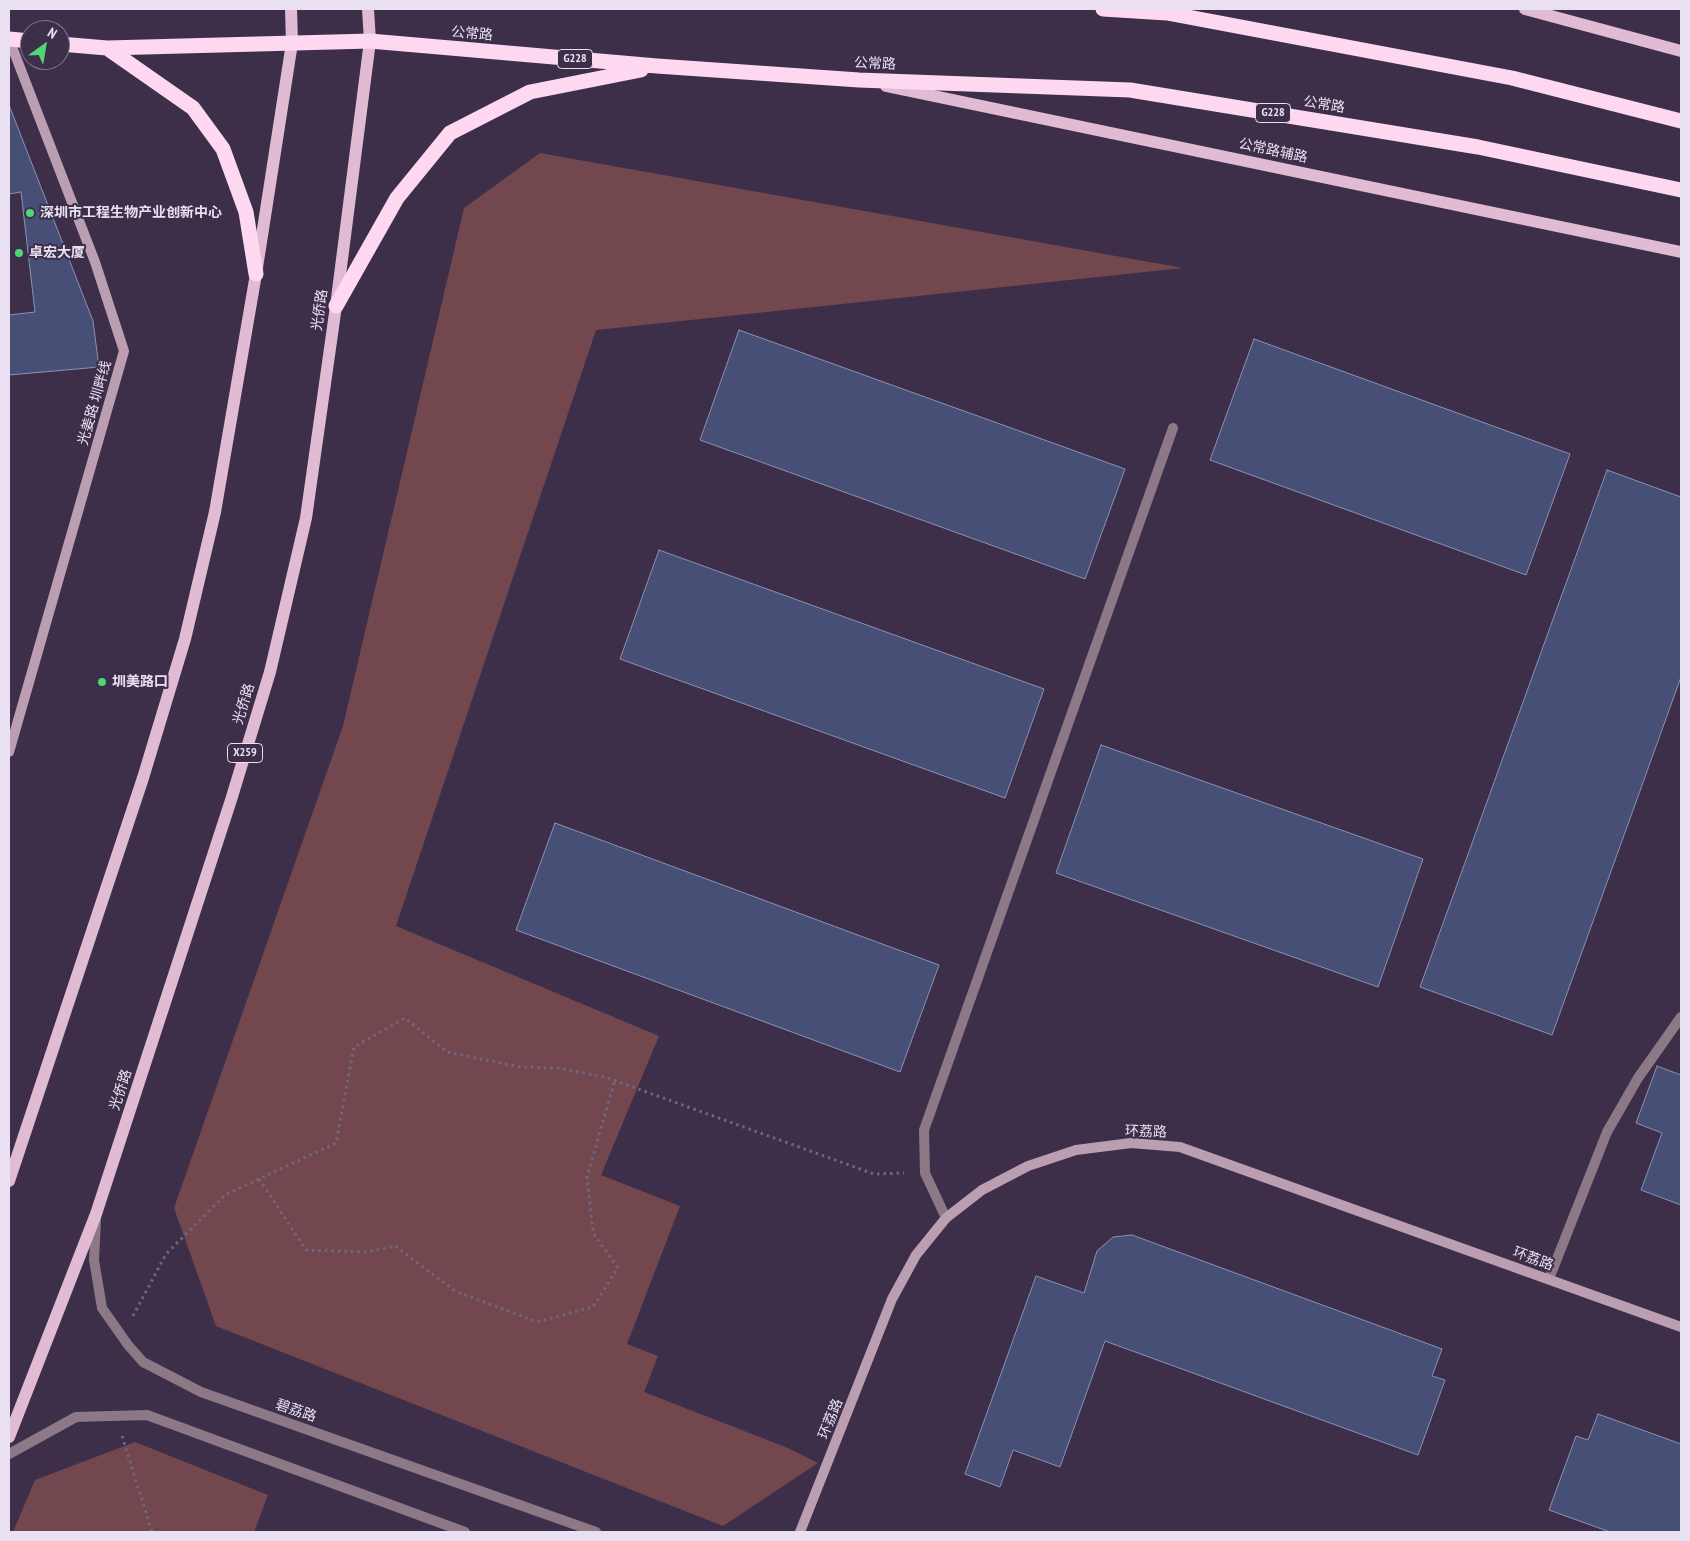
<!DOCTYPE html>
<html>
<head>
<meta charset="utf-8">
<style>
	body { margin:0 }
	#map { position:relative; width:1690px; height:1541px; overflow:hidden; background:#3d2f4a; font-family:"PT Sans Narrow",sans-serif }
	canvas { display:block }
	.frame { position:absolute; inset:0; border:10px solid #e9e1f2; pointer-events:none }
	.north { position:absolute; left:20px; top:20px; width:50px; height:50px; box-sizing:border-box; background:#3d2f4a; border:1px solid #82768d; border-radius:50%; rotate:32deg; font-size:14px; font-weight:700; line-height:20px; text-align:center; color:#e9e1f2 }
	.north::after { content:''; display:block; margin:auto; width:18px; height:22px; background:#4fd675; clip-path:polygon(50% 0,100% 100%,50% 72%,0 100%) }
</style>
</head>
<body>
<div id="map">
<canvas width="1690" height="1541"></canvas>
<div class="frame"></div>
<div class="north">N</div>
</div>
<script>
const context = document.querySelector('canvas').getContext('2d');
context.lineJoin = 'round';
function fill(path, color) { context.fillStyle = color; context.fill(path, 'evenodd'); }
const shape = rows => new Path2D(rows.map(r => 'M' + r).join(''));
function trace(path, color, width, dash) { context.strokeStyle = color; context.lineWidth = width; context.lineCap = dash ? 'butt' : 'round'; context.setLineDash(dash || []); context.stroke(path); }
function write(font, color, halo, rows, align = 'center') {
  context.font = font + ' "PT Sans Narrow","Noto Sans SC",sans-serif'; context.lineWidth = 4; context.setLineDash([]); context.textBaseline = 'middle'; context.strokeStyle = halo; context.fillStyle = color; for (const [text, x, y, turn = 0] of rows) {
    context.save(); context.translate(x, y); context.rotate((+turn || 0) * Math.PI / 180); context.textAlign = isNaN(turn) ? turn : align; if (halo) context.strokeText(text, 0, 0); context.fillText(text, 0, 0); context.restore();
  }
}
fill(shape([
	[540,153,1183,268,596,330,396,926,659,1036,601,1175,680,1206,627,1344,658,1356,644,1392,788,1448,818,1463,723,1526,216,1326,174,1208,343,726,464,208],
	[135,1442,268,1495,254,1532,13,1532,35,1480]
]), '#72484e');
const building = shape([
	[9,105,93,321,99,367,9,375,9,105],
	[21,192,35,312,9,315,9,194,21,192],
	[739,330,1125,469,1085,579,700,440,739,330],
	[1254,339,1570,454,1526,575,1210,460,1254,339],
	[1607,470,1681,497,1681,677,1552,1035,1420,987,1607,470],
	[659,550,1044,689,1005,798,620,659,659,550],
	[1101,745,1423,859,1378,987,1056,873,1101,745],
	[555,823,939,965,900,1072,516,930,555,823],
	[1657,1066,1681,1075,1681,1205,1641,1190,1662,1133,1636,1123,1657,1066],
	[1132,1235,1442,1349,1432,1376,1445,1380,1418,1455,1105,1341,1060,1467,1013,1450,1000,1487,965,1474,1036,1276,1084,1293,1097,1251,1113,1237,1132,1235],
	[1598,1414,1681,1444,1681,1532,1610,1532,1549,1510,1576,1436,1588,1440,1598,1414]
]);
fill(building, '#484f76');
trace(building, '#8b92b3', 1);
trace(shape([
	[259,1179,306,1250,368,1252,395,1246,455,1291,537,1322,593,1307,618,1268,593,1233,587,1177,615,1080],
	[133,1316,166,1254,225,1195,336,1143,354,1047,405,1018,447,1052,520,1067,557,1068,605,1077,874,1174,904,1173],
	[122,1436,152,1532]
]), '#72667e', 3, [2.5, 4]);
trace(shape([
	[946,1218,925,1173,924,1130,1173,428],
	[1549,1279,1607,1132,1638,1078,1681,1017]
]), '#8c7985', 10);
trace(shape([
	[96,1220,94,1260,102,1308,128,1345,143,1362,201,1392,596,1532],
	[9,1454,76,1417,147,1415,465,1532]
]), '#8c7985', 10);
trace(shape([
	[9,752,124,351,95,262,9,39],
	[800,1532,892,1299,916,1255,946,1218,982,1190,1028,1166,1076,1150,1131,1143,1180,1147,1681,1327]
]), '#bc9eb2', 10);
trace(shape([
	[1525,9,1681,51],
	[886,86,1681,252],
	[9,1181,143,778,185,639,215,512,256,274,292,43,291,9],
	[9,1437,96,1214,231,800,270,672,306,518,336,306,370,41,368,9]
]), '#e1bbd4', 12);
trace(shape([
	[1103,9,1167,13,1512,78,1681,121],
	[9,39,30,41],
	[60,44,107,48,370,41,657,66,859,80,1130,90,1478,147,1681,190],
	[107,48,193,108,223,149,246,212,256,274],
	[336,306,397,198,450,133,530,92,641,70]
]), '#fdd8f0', 15);
for (const [x, y, r, color] of [
	[30,213,5,"#4fd675"],
	[19,253,5,"#4fd675"],
	[102,682,5,"#4fd675"]
]) { const dot = new Path2D(); dot.arc(x, y, r, 0, 2 * Math.PI); context.fillStyle = color; context.fill(dot); trace(dot, '#3d2f4a', 2); }
for (const [x, y, w] of [
	[575,59,35],
	[1273,113,35],
	[245,753,35]
]) { const box = new Path2D(); box.roundRect(x - w / 2, y - 9.5, w, 19, 4); context.fillStyle = '#3d2f4a'; context.fill(box); trace(box, '#e9e1f2', 1); }
write('bold 12px', '#e9e1f2', null, [
	["G228",575,59],
	["G228",1273,113],
	["X259",245,753]
]);
write('14px', '#e9e1f2', '#3d2f4a', [
	["公常路",472,34,5],
	["公常路",875,64,2],
	["公常路",1324,105,9],
	["公常路辅路",1273,151,12],
	["光侨路",320,310,-82],
	["光姜路 圳畔线",95,403,-74],
	["光侨路",244,704,-73],
	["光侨路",121,1090,-72],
	["环荔路",1146,1132,2],
	["环荔路",1533,1259,20],
	["碧荔路",296,1411,19],
	["环荔路",831,1419,-68]
]);
write('bold 14px', '#e9e1f2', '#3d2f4a', [
	["深圳市工程生物产业创新中心",40,213],
	["卓宏大厦",29,253],
	["圳美路口",112,682]
], 'left');
</script>
</body>
</html>
